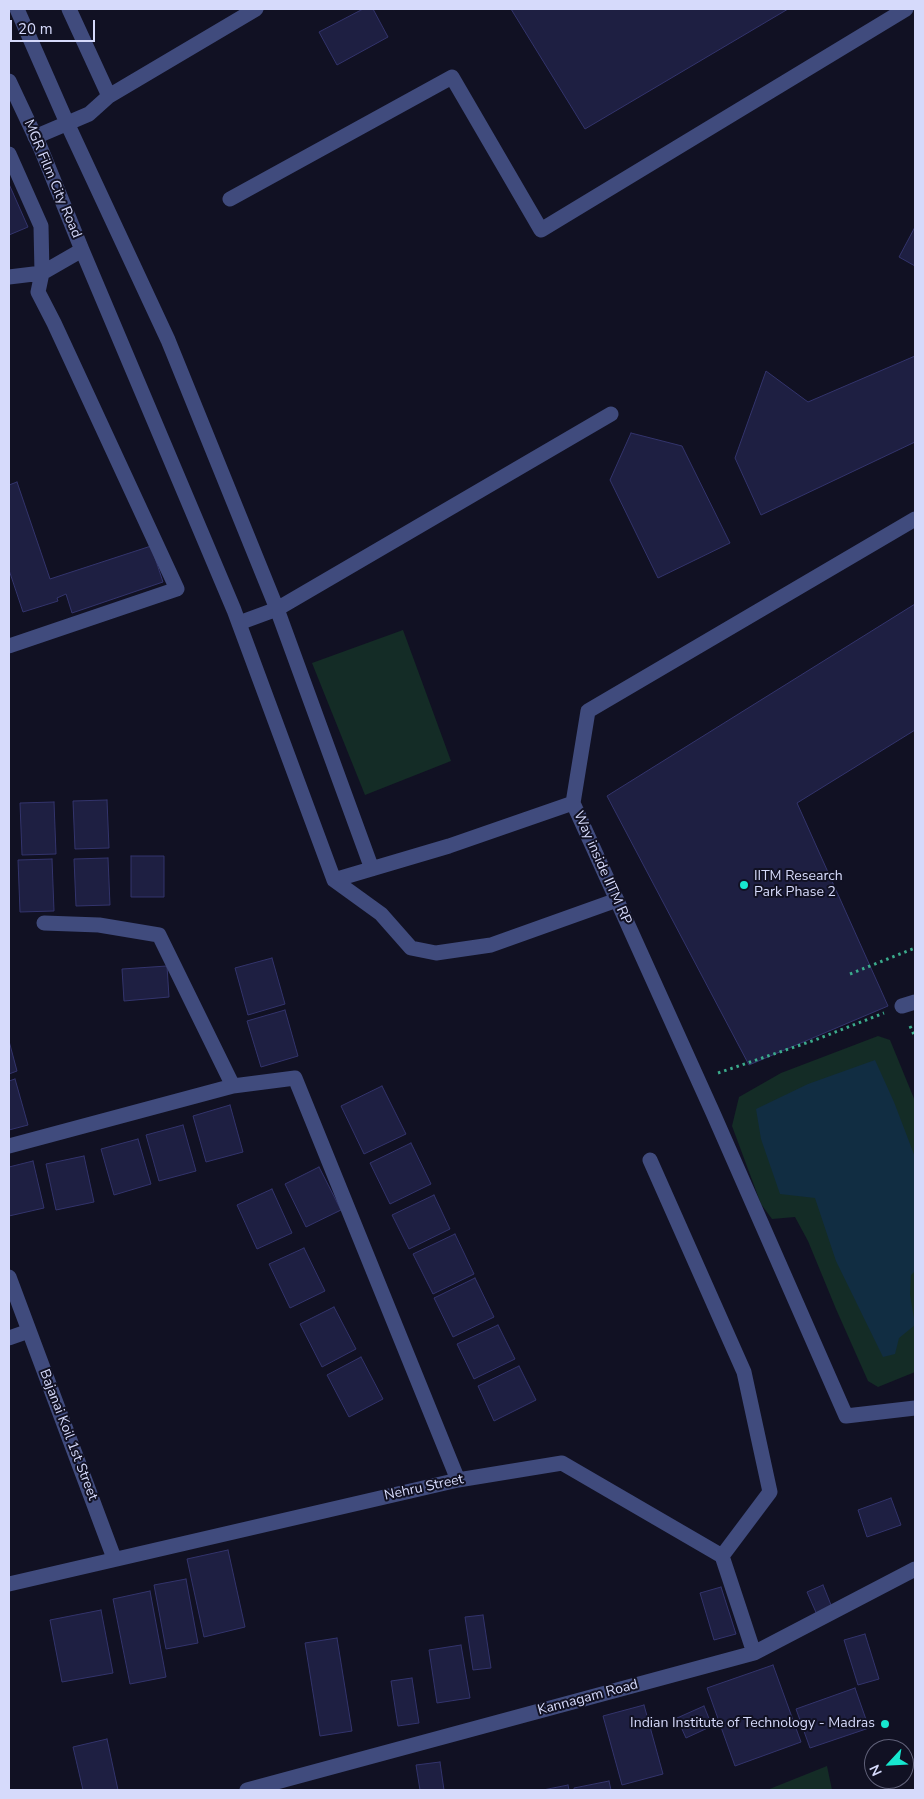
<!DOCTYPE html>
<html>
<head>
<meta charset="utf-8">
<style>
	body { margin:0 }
	#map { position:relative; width:924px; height:1799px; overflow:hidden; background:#111123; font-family:"Nunito Sans",sans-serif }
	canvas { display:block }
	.frame { position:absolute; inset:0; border:10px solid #d6dafb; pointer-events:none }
	.north { position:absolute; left:864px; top:1739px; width:50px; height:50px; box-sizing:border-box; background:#111123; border:1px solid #606179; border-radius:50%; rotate:245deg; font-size:14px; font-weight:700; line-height:20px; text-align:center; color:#d6dafb }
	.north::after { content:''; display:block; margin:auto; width:18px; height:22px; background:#17e7cf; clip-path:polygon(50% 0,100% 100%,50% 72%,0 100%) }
	.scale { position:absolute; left:10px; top:20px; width:85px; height:22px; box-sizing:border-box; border:2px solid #d6dafb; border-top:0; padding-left:6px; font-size:15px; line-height:18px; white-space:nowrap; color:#d6dafb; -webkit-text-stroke:4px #111123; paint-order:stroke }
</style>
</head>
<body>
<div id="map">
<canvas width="924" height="1799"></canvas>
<div class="frame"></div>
<div class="north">N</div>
<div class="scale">20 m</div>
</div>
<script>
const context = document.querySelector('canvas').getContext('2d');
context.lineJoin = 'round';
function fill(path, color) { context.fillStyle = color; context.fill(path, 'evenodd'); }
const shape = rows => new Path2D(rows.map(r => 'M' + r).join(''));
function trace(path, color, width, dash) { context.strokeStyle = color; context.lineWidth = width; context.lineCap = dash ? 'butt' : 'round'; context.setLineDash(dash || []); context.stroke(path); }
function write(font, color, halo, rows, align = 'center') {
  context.font = font + ' "Nunito Sans",sans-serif'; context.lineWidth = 4; context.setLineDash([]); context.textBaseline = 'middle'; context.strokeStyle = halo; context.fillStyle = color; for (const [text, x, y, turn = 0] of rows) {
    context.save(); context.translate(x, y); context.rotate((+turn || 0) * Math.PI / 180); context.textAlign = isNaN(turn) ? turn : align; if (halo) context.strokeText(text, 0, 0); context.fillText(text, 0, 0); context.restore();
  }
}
fill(shape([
	[403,630,451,761,365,795,312,663],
	[878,1036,890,1040,915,1101,915,1372,878,1387,868,1381,836,1309,808,1241,795,1217,772,1219,761,1204,732,1126,739,1097,781,1073],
	[827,1766,832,1790,767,1790]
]), '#142c26');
fill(shape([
	[875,1060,894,1102,915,1157,915,1271,911,1275,910,1294,915,1325,899,1338,895,1354,883,1357,836,1261,815,1198,780,1194,761,1139,756,1109,808,1084]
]), '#112d42');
const building = shape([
	[363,9,373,9,388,37,337,65,319,32,363,9],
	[511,9,788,9,585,129,511,9],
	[9,184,28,227,9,235,9,184],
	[915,227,915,266,899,257,915,227],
	[915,356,915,442,761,515,735,458,766,371,808,402,915,356],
	[631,433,682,446,730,543,658,578,610,480,631,433],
	[17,482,50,579,151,546,163,582,72,613,66,594,57,598,58,601,23,612,9,570,9,485,17,482],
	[915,604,915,730,797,803,888,1006,749,1065,607,796,915,604],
	[107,800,109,848,75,849,73,801,107,800],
	[54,802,56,854,22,855,20,803,54,802],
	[131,856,164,856,164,897,131,897,131,856],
	[108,858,110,905,76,906,74,859,108,858],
	[52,859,54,911,20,912,18,860,52,859],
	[272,958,285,1004,248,1015,235,968,272,958],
	[167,966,169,997,124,1001,122,969,167,966],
	[285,1010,298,1056,261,1067,247,1021,285,1010],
	[9,1041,17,1071,9,1074,9,1041],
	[15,1079,28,1125,9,1130,9,1081,15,1079],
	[382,1086,406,1134,364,1154,341,1106,382,1086],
	[230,1105,243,1152,206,1162,193,1116,230,1105],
	[183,1125,196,1171,159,1181,146,1135,183,1125],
	[138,1139,151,1184,114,1195,101,1149,138,1139],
	[411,1143,431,1184,390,1204,370,1163,411,1143],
	[84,1156,94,1202,56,1210,46,1164,84,1156],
	[33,1161,44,1208,9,1216,9,1167,33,1161],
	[319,1167,341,1210,306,1227,285,1184,319,1167],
	[272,1189,292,1233,257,1249,237,1205,272,1189],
	[434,1195,450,1229,409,1249,392,1215,434,1195],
	[455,1234,474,1274,433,1294,413,1254,455,1234],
	[304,1248,325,1291,290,1308,269,1264,304,1248],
	[475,1278,494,1317,453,1337,434,1298,475,1278],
	[334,1307,356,1349,322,1367,300,1324,334,1307],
	[498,1325,515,1359,474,1379,457,1344,498,1325],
	[361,1357,383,1399,349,1417,327,1375,361,1357],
	[519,1366,536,1400,494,1421,478,1386,519,1366],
	[891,1498,901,1525,867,1537,858,1510,891,1498],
	[228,1550,245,1627,204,1637,187,1559,228,1550],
	[186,1579,198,1643,166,1649,154,1585,186,1579],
	[823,1585,833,1610,818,1617,807,1592,823,1585],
	[721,1587,736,1634,714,1640,700,1593,721,1587],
	[150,1591,166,1677,130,1684,113,1599,150,1591],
	[101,1610,113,1673,62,1682,50,1620,101,1610],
	[483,1615,491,1668,473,1670,465,1617,483,1615],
	[865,1634,879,1679,858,1685,844,1640,865,1634],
	[337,1638,352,1731,320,1736,305,1643,337,1638],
	[461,1645,470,1698,437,1703,429,1650,461,1645],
	[773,1665,801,1742,735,1766,707,1688,773,1665],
	[412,1678,419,1723,398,1726,391,1681,412,1678],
	[855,1688,869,1728,810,1748,796,1709,855,1688],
	[644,1705,663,1774,622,1785,603,1716,644,1705],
	[704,1706,712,1726,686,1738,677,1718,704,1706],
	[107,1739,118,1790,83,1790,73,1747,107,1739],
	[440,1762,444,1790,420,1790,416,1765,440,1762],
	[609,1781,611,1790,574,1790,574,1788,609,1781],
	[568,1785,569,1790,543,1790,568,1785]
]);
fill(building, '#1e1f42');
trace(building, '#33346c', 1);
trace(shape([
	[850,974,915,948],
	[910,1026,915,1037],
	[718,1073,815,1040,884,1013]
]), '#3bab8c', 3, [2.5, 4]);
trace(shape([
	[17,9,67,123,168,340,277,609,372,869],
	[69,9,109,96],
	[9,81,41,149,82,250,234,610,334,880,381,914,411,948,436,953,491,945,617,900],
	[35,137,89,114,109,96,256,9],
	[9,154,41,226,42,273,38,292,54,323,177,589,9,646],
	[230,199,452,77,541,230,906,9],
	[9,277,42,273,82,250],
	[239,623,277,609,611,414],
	[573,803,588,711,915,519],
	[334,880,449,846,573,803,713,1113,846,1416,915,1408],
	[44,923,99,925,159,935,233,1086],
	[902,1006,915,1002],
	[9,1146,233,1086,295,1078,458,1480],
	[650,1160,744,1372,770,1492,722,1556],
	[9,1277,114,1558],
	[9,1338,29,1331],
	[9,1584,458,1480,562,1463,722,1556,754,1653],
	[247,1790,754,1653,915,1569]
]), '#404b7d', 15);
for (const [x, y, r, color] of [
	[744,885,5,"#17e7cf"],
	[885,1724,5,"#17e7cf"]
]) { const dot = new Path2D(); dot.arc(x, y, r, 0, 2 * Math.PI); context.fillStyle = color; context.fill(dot); trace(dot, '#111123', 2); }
write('14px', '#d6dafb', '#111123', [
	["MGR Film City Road",52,179,67],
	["Way inside IITM RP",602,868,66],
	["Bajanai Koil 1st Street",68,1435,69],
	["Nehru Street",424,1488,-12],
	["Kannagam Road",588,1698,-15]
]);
write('14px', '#d6dafb', '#111123', [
	["IITM Research",754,877],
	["Park Phase 2",754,893],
	["Indian Institute of Technology - Madras",875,1724,"right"]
], 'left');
</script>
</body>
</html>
